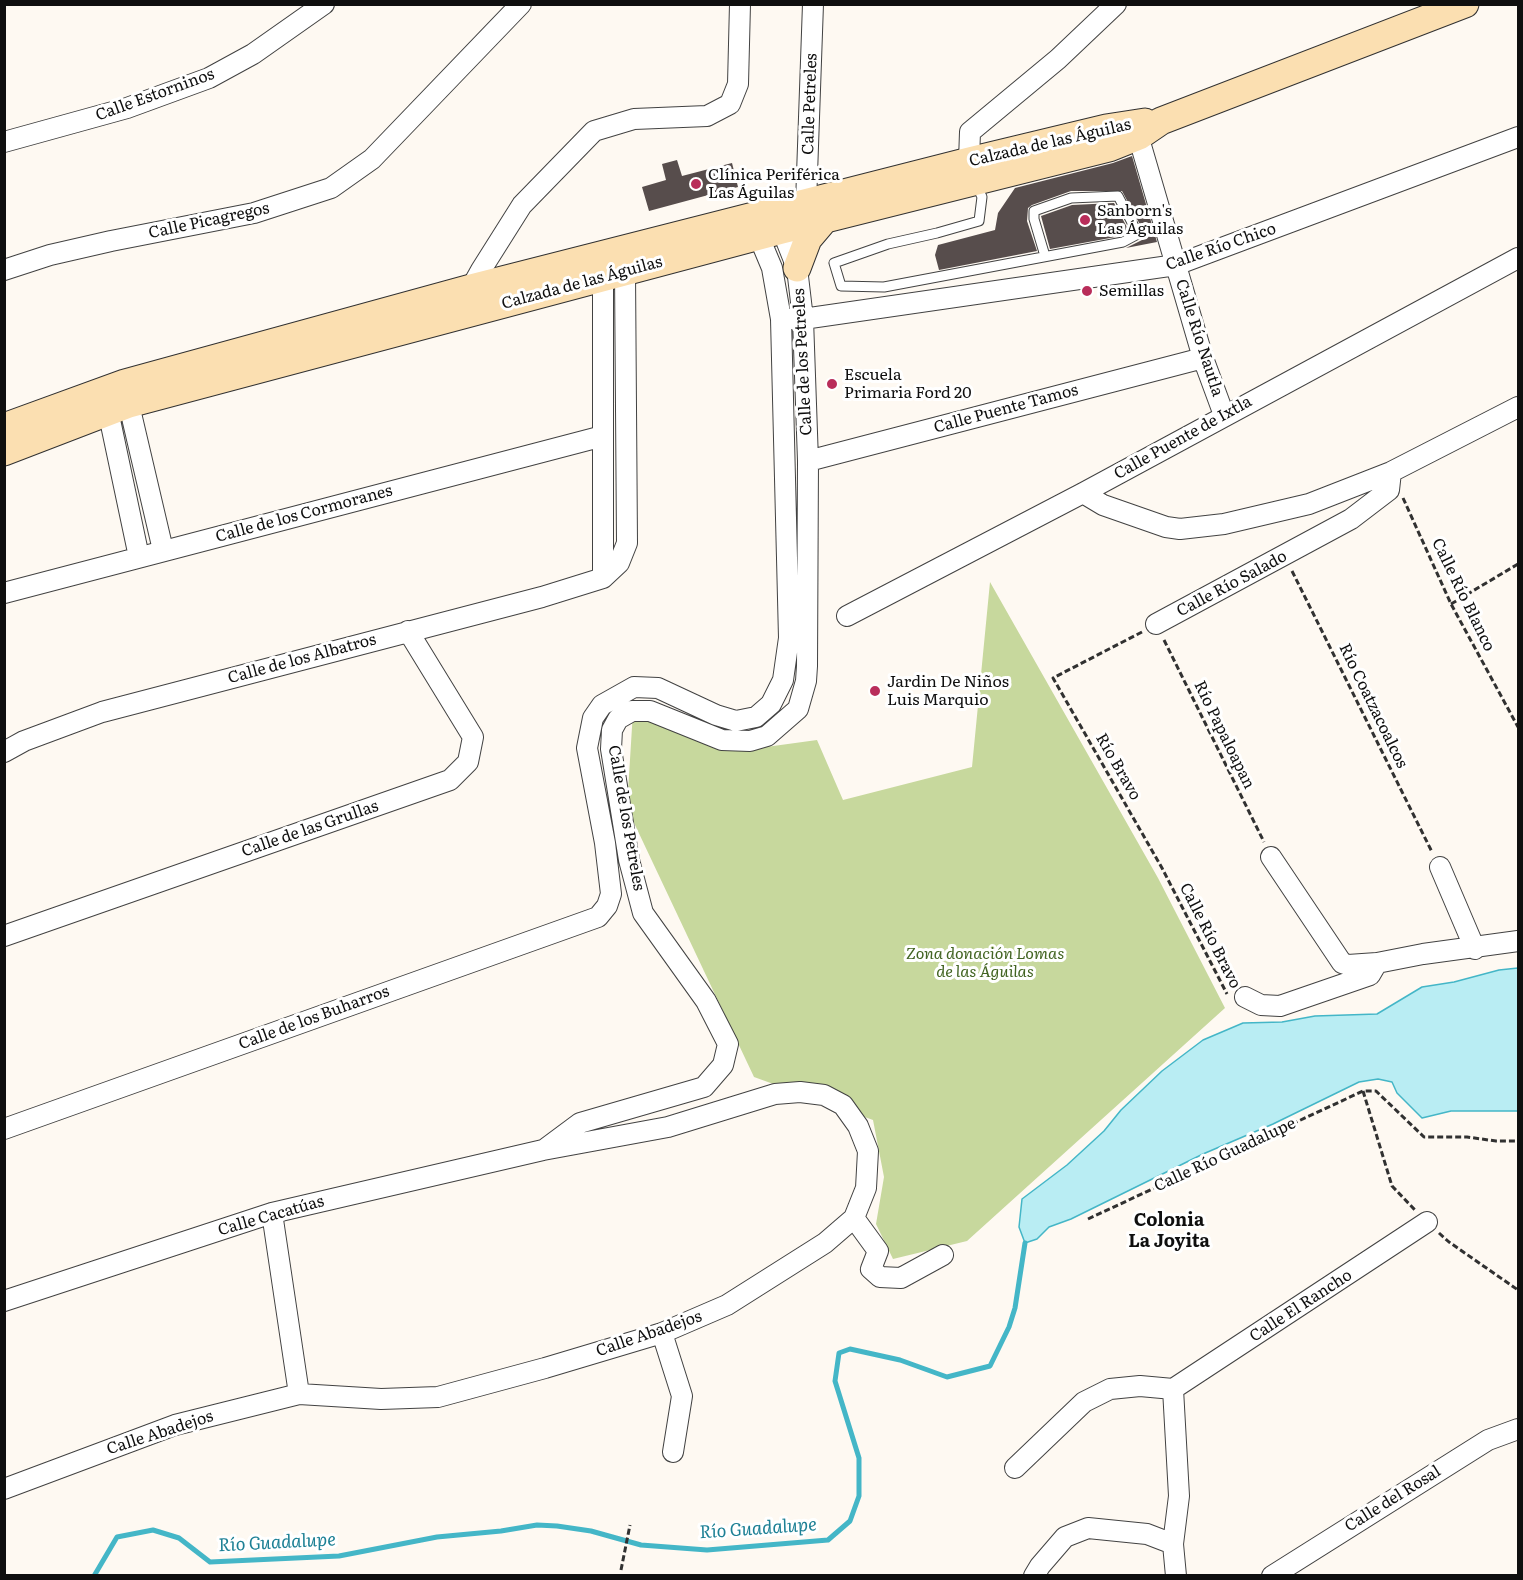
<!DOCTYPE html>
<html>
<head>
<meta charset="utf-8">
<style>
	body { margin:0 }
	#map { position:relative; width:1523px; height:1580px; overflow:hidden; background:#fef9f2; font-family:Literata,serif }
	canvas { display:block }
	.frame { position:absolute; inset:0; border:6px solid #0f0f0f; pointer-events:none }
</style>
</head>
<body>
<div id="map">
<canvas width="1523" height="1580"></canvas>
<div class="frame"></div>
</div>
<script>
const context = document.querySelector('canvas').getContext('2d');
context.lineJoin = 'round';
function fill(path, color) { context.fillStyle = color; context.fill(path, 'evenodd'); }
const shape = rows => new Path2D(rows.map(r => 'M' + r).join(''));
function trace(path, color, width, dash) { context.strokeStyle = color; context.lineWidth = width; context.lineCap = dash ? 'butt' : 'round'; context.setLineDash(dash || []); context.stroke(path); }
function write(font, color, halo, rows, align = 'center') {
  context.font = font + ' Literata,serif'; context.lineWidth = 6; context.setLineDash([]); context.textBaseline = 'middle'; context.strokeStyle = halo; context.fillStyle = color; for (const [text, x, y, turn = 0] of rows) {
    context.save(); context.translate(x, y); context.rotate((+turn || 0) * Math.PI / 180); context.textAlign = isNaN(turn) ? turn : align; if (halo) context.strokeText(text, 0, 0); context.fillText(text, 0, 0); context.restore();
  }
}
fill(shape([
	[990,582,1158,878,1225,1008,967,1241,893,1259,876,1224,884,1177,873,1120,754,1077,627,808,633,711,766,747,817,740,843,800,972,767]
]), '#c7d89d');
const water = shape([
	[1518,968,1518,1111,1451,1111,1422,1118,1397,1093,1392,1082,1378,1079,1359,1082,1273,1124,1203,1154,1071,1219,1049,1227,1037,1239,1025,1243,1019,1227,1022,1199,1067,1165,1104,1131,1121,1110,1162,1071,1203,1040,1243,1023,1282,1022,1315,1016,1377,1014,1422,987,1454,982,1499,970,1518,968]
]);
fill(water, '#b9edf3');
trace(water, '#44b6c7', 1.5);
trace(shape([
	[94,1576,117,1537,153,1530,179,1538,210,1562,339,1556,437,1537,501,1531,537,1525,557,1526,591,1531,641,1545,707,1550,828,1540,850,1521,859,1496,859,1458,835,1381,839,1353,850,1349,900,1360,947,1377,990,1366,1009,1327,1015,1308,1025,1243]
]), '#44b6c7', 5);
fill(shape([
	[1132,156,1157,242,1126,248,1142,240,1145,234,1122,191,1071,191,1032,205,1028,208,1027,221,1037,251,939,270,935,255,938,245,995,230,998,213,1015,188,1113,163],
	[677,160,682,176,732,163,738,187,649,211,642,187,666,180,662,164],
	[1114,203,1129,231,1121,236,1050,249,1041,216,1072,205]
]), '#574d4c');
const lane = shape([
	[976,184,982,197,979,221,937,233,888,244,834,263,841,286,884,287,1123,242,1138,234,1118,196,1071,198,1034,211,1034,219,1045,256]
]);
const street = shape([
	[1135,125,1203,358,1224,415],
	[4,142,127,108,209,78,253,54,324,4],
	[969,161,970,132,1058,59,1116,4],
	[806,203,813,4],
	[4,270,50,255,111,241,254,213,331,188,372,159,521,4],
	[603,277,603,578],
	[473,295,471,288,481,270,522,205,594,131,634,119,707,116,730,104,738,84,740,4],
	[790,319,803,319,1176,265,1518,137],
	[126,392,163,550],
	[106,401,139,557],
	[808,461,1203,358],
	[1083,493,1103,505,1166,527,1180,529,1224,524,1309,504,1391,472,1518,407],
	[4,593,603,436],
	[847,616,1083,493,1518,258],
	[1156,624,1351,519,1389,490,1391,472],
	[4,752,24,741,102,712,542,597,603,578,619,563,627,543,625,272],
	[1271,857,1342,963,1348,965,1377,963],
	[1440,867,1475,949],
	[4,936,450,780,468,762,473,737,408,631],
	[1245,997,1261,1005,1280,1006,1370,975,1377,963,1423,954,1518,941],
	[4,1129,598,917,607,906,611,894,605,843,587,748,593,718,602,705,634,687,658,688,716,715,736,721,756,717,771,704,783,680,789,638,781,319,772,268,754,225],
	[545,1149,580,1123,704,1087,723,1065,728,1044,706,1001,643,913,629,860,611,749,612,730,618,719,632,711,650,711,722,740,750,741,767,736,798,709,806,681,807,666,808,461,803,319,797,268,782,230,780,218],
	[272,1213,299,1394],
	[854,1218,878,1251,871,1269,880,1277,901,1278,943,1255],
	[4,1301,272,1213,543,1150,668,1127,775,1094,800,1092,824,1095,843,1105,858,1126,868,1151,866,1188,854,1218,825,1243,727,1305,662,1333,545,1368,438,1397,381,1399,299,1394,175,1425,4,1489],
	[662,1333,682,1396,673,1452],
	[1173,1389,1427,1222],
	[1015,1468,1084,1402,1110,1389,1140,1386,1173,1389,1179,1496,1173,1544,1176,1576],
	[1034,1576,1040,1566,1065,1537,1088,1528,1147,1534,1173,1544],
	[1272,1576,1488,1440,1518,1429]
]);
const secondary = shape([
	[797,268,808,239,825,219],
	[4,427,125,383,471,288,969,161,1106,128,1145,122],
	[4,452,129,404,782,230,1109,148,1139,136,1161,121,1465,4]
]);
trace(lane, '#424242', 11);
trace(street, '#424242', 22);
trace(secondary, '#313131', 29);
trace(shape([
	[1403,498,1451,604,1518,727],
	[1292,571,1432,852],
	[1451,604,1518,564],
	[1142,632,1053,678,1162,868,1227,994],
	[1164,640,1264,842],
	[1363,1091,1392,1186,1415,1210],
	[1088,1219,1363,1091,1376,1091,1424,1137,1467,1137,1496,1141,1518,1141],
	[1439,1233,1449,1242,1518,1290],
	[621,1570,630,1525]
]), '#313131', 3, [6, 3]);
trace(lane, '#fff', 9);
trace(street, '#fff', 20);
trace(secondary, '#fbdfb1', 27);
for (const [x, y, r, color] of [
	[696,184,6,"#b92d5a"],
	[1085,220,6,"#b92d5a"],
	[1087,291,6,"#b92d5a"],
	[832,384,6,"#b92d5a"],
	[875,691,6,"#b92d5a"]
]) { const dot = new Path2D(); dot.arc(x, y, r, 0, 2 * Math.PI); context.fillStyle = color; context.fill(dot); trace(dot, '#fff', 2); }
write('16px', '#0f0f0f', '#fff', [
	["Calle Estorninos",155,95,-20],
	["Calle Petreles",810,104,-88],
	["Calzada de las Águilas",1050,143,-13],
	["Calle Picagregos",209,221,-12],
	["Calle Río Chico",1221,247,-19],
	["Calzada de las Águilas",582,283,-15],
	["Calle Río Nautla",1199,338,72],
	["Calle de los Petreles",803,362,-93],
	["Calle Puente Tamos",1006,409,-15],
	["Calle Puente de Ixtla",1183,438,-29],
	["Calle de los Cormoranes",304,514,-15],
	["Calle Río Salado",1232,584,-28],
	["Calle Río Blanco",1463,595,64],
	["Calle de los Albatros",302,659,-15],
	["Río Coatzacoalcos",1373,706,64],
	["Río Papaloapan",1224,735,64],
	["Río Bravo",1118,767,60],
	["Calle de los Petreles",626,818,80],
	["Calle de las Grullas",310,829,-19],
	["Calle Río Bravo",1210,936,63],
	["Calle de los Buharros",314,1018,-20],
	["Calle Río Guadalupe",1225,1155,-25],
	["Calle Cacatúas",271,1216,-16],
	["Calle El Rancho",1301,1306,-33],
	["Calle Abadejos",649,1334,-19],
	["Calle Abadejos",160,1433,-18],
	["Calle del Rosal",1393,1499,-32]
]);
write('16px', '#0f0f0f', '#fff', [
	["Clínica Periférica",708,175],
	["Las Águilas",708,193],
	["Sanborn's",1097,211],
	["Las Águilas",1097,229],
	["Semillas",1099,291],
	["Escuela",844,375],
	["Primaria Ford 20",844,393],
	["Jardin De Niños",887,682],
	["Luis Marquio",887,700]
], 'left');
write('italic 16px', '#426422', '#fff', [
	["Zona donación Lomas",985,954],
	["de las Águilas",985,972]
]);
write('bold 18px', '#0f0f0f', '#fff', [
	["Colonia",1169,1221],
	["La Joyita",1169,1242]
]);
write('italic 18px', '#1d8095', '#fff', [
	["Río Guadalupe",758,1529,-4],
	["Río Guadalupe",277,1543,-3]
]);
</script>
</body>
</html>
